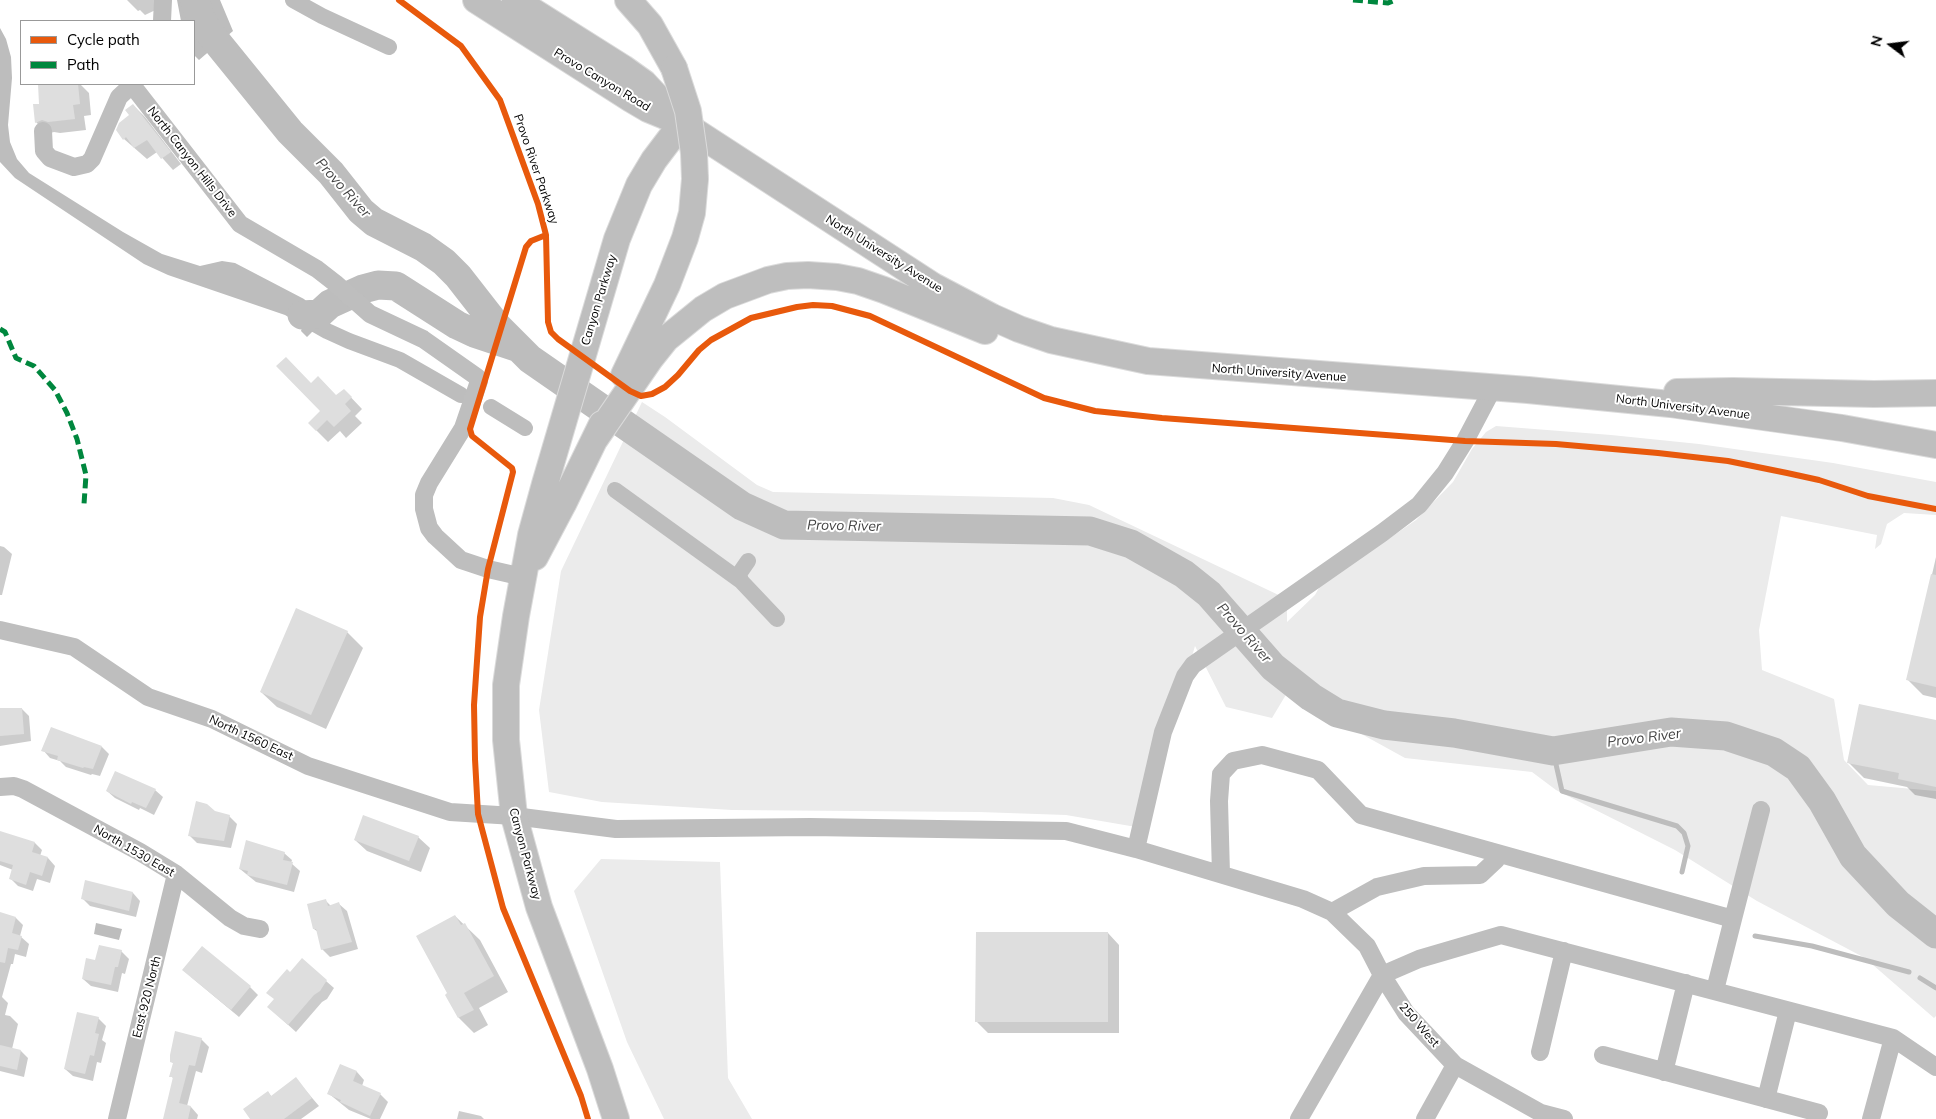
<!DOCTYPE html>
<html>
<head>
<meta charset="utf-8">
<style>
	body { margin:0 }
	#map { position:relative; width:1936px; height:1119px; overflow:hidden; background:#fff; font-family:Mulish,sans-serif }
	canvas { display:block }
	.legend { position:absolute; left:20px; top:20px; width:175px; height:65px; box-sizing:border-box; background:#fff; border:1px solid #999; margin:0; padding:6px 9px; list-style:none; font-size:15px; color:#000 }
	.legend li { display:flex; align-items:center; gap:10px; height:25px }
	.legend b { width:25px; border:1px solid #999 }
	.north { position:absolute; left:1866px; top:20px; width:50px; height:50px; -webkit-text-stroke:4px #fff; paint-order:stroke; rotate:285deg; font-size:14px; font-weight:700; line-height:20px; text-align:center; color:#000 }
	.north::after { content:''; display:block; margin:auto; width:18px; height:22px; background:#000; clip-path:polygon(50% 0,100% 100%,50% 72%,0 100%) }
</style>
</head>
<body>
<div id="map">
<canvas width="1936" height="1119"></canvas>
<ul class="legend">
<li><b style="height:6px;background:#e8590c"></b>Cycle path</li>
<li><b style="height:6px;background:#00873e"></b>Path</li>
</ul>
<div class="north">N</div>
</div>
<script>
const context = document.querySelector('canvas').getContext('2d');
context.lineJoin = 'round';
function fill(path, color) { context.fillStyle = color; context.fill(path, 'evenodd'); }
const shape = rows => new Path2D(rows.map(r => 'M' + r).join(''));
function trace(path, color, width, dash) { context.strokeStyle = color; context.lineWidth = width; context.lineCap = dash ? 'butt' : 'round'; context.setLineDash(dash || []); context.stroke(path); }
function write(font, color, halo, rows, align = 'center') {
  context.font = font + ' Mulish,sans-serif'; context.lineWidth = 4; context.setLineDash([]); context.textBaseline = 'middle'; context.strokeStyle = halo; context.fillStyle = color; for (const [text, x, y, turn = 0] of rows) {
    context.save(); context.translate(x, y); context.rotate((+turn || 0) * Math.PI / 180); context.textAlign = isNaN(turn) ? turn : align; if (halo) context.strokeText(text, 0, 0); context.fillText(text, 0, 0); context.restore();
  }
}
fill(shape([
	[642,402,665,417,757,485,773,492,1053,498,1089,505,1287,599,1287,622,1315,595,1320,586,1416,520,1453,482,1472,449,1486,432,1496,426,1611,435,1699,444,1833,463,1936,482,1936,515,1904,513,1887,524,1881,544,1875,549,1877,535,1781,516,1759,630,1762,670,1834,699,1844,760,1868,785,1936,791,1936,1016,1934,1018,1865,958,1757,901,1675,850,1556,790,1532,772,1405,758,1287,693,1272,718,1226,707,1195,646,1142,828,1066,815,979,812,732,810,602,802,549,792,539,710,561,571],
	[601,859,720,862,728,1078,752,1119,664,1119,627,1042,574,891]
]), '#ebebeb');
fill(shape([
	[177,0,220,0,233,31,199,60,194,55,194,21,181,21],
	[0,28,6,39,11,57,12,78,8,125,10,142,17,159,29,173,123,232,162,254,200,266,222,261,235,263,304,299,332,326,331,329,334,330,331,338,317,332,312,332,307,337,301,331,302,328,297,322,285,315,168,275,144,264,15,178,0,162],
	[96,923,122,929,119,940,94,934]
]), '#bdbdbd');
fill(shape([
	[127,0,166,0,164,6,145,15,140,10,138,11],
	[53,84,80,84,89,93,91,115,84,116,86,130,60,133,54,132,47,134,36,122,40,105,39,85],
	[133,105,145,117,181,164,173,170,157,152,147,159,124,139],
	[311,384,337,397,344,390,362,409,355,416,362,423,346,438,340,431,328,442,309,423,321,411],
	[0,546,4,547,12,554,2,595,0,595],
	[1936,557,1936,698,1923,695,1908,680],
	[347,632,363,648,326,729,277,707,261,692],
	[0,708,22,709,29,716,31,741,0,746],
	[1936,721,1936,799,1915,795,1907,787,1864,778,1848,762],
	[102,747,109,754,100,776,92,774,91,775,66,767,60,761,50,758,43,750],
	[155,790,163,797,154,815,140,808,139,810,115,798,107,791],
	[215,812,229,816,237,824,231,848,197,843,189,835],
	[418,837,430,848,421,872,367,851,355,840],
	[0,838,35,843,42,850,40,856,48,858,55,866,50,883,37,879,33,891,18,886,10,878,13,870,0,865],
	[284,853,292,860,291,863,300,871,294,892,256,882,240,869],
	[86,882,133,893,140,901,136,917,90,906,82,898],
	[325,900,331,906,339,904,347,911,358,949,330,957,322,949,318,932,314,929],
	[0,914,16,918,23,925,20,936,29,944,26,957,15,954,13,964,11,964,2,997,8,1003,5,1015,10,1016,18,1024,12,1049,21,1051,28,1058,24,1077,0,1071],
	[455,916,480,940,508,992,479,1008,488,1025,474,1033,459,1018,449,994],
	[1108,933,1119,945,1119,1033,988,1033,977,1022],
	[121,951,129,959,125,974,122,973,118,992,91,986,83,979,96,961],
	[302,960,334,988,327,999,322,1002,296,1032,276,1014,275,999,290,974],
	[191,977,250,987,258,995,239,1017],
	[98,1018,106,1026,102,1040,106,1043,101,1063,97,1062,93,1081,73,1076,65,1069],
	[201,1039,209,1047,202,1073,196,1071,187,1106,191,1107,198,1115,197,1119,164,1119,174,1079,171,1076,174,1064,171,1061],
	[341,1065,357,1072,364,1080,362,1086,380,1094,388,1102,380,1119,371,1119,349,1110,328,1093],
	[296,1079,319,1106,301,1119,252,1119,268,1092,272,1097],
	[459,1111,481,1116,484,1119,457,1119]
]), '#0003');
trace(shape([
	[1553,751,1562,791,1677,826,1684,833,1688,846,1682,872],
	[1755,936,1812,946,1909,972],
	[1920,978,1936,988]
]), '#bdbdbd', 5);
trace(shape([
	[293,0,322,16,389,47],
	[313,323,327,331,349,341,400,360,461,395],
	[491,407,525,428],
	[615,490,741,581,777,619],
	[741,581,739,574,748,561]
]), '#bdbdbd', 16);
trace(shape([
	[195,0,200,17,208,31,290,132,331,173,361,211,374,222,423,247,444,262,458,276,497,326,530,359,742,506,784,525,1090,531,1131,544,1184,574,1209,594,1273,667,1311,697,1337,713,1384,725,1454,733,1553,751,1671,732,1726,736,1774,752,1798,768,1822,801,1853,856,1898,904,1936,934],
	[302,315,319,314,330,304,363,289,378,285,396,286,457,325,474,333,516,347]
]), '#bdbdbd', 29);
fill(shape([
	[38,84,78,84,80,104,73,105,75,119,48,122,42,120,35,123,33,104,39,104],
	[133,104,171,152,161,159,147,140,134,148,126,137,123,140,116,130,119,123,129,115,125,110],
	[286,357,311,383,318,376,336,395,344,389,352,397,345,404,351,411,334,427,327,420,316,431,308,423,320,411,276,366],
	[1931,574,1936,575,1936,687,1906,680],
	[296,608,348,631,311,715,260,692],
	[1859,704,1936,720,1936,787,1898,779,1899,773,1847,763],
	[0,708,22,708,24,734,0,736],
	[51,727,102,746,93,769,84,767,83,768,57,760,58,756,41,751],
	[115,771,156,789,146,808,132,802,131,804,106,791],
	[196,801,207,804,215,811,230,815,224,841,188,836],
	[363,815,419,836,409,861,354,840],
	[0,831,35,842,32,852,48,857,42,876,30,872,26,885,9,879,13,865,0,861],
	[246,840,285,852,283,860,293,862,287,885,247,875,248,871,239,869],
	[85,880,133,892,129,911,81,899],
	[326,899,328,906,339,902,352,942,321,950,316,929,313,929,307,904],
	[0,912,16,917,12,933,22,936,18,950,8,948,5,963,0,962],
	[455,915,461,925,465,923,494,976,464,993,474,1010,458,1018,445,995,447,993,416,936],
	[976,932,1108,932,1108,1022,975,1022],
	[99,945,122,950,118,967,115,967,111,985,82,979,86,958,95,960],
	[202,946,251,986,231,1010,182,970],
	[302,958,327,980,320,991,314,995,288,1025,267,1007,274,999,266,993,287,969,290,972],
	[77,1012,99,1017,95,1033,99,1034,94,1056,90,1055,85,1074,64,1069],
	[175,1031,202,1038,195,1066,189,1065,179,1103,191,1106,188,1119,163,1119,173,1077,169,1077,173,1063,170,1062,170,1055],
	[0,1045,21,1050,17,1070,0,1066],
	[340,1064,357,1071,353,1081,381,1093,370,1116,340,1102,341,1100,327,1094],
	[296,1077,312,1098,284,1119,250,1119,243,1109,268,1091,271,1096]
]), '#dedede');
const highway = shape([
	[476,0,631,99,648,109,682,123,933,286,992,317,1019,329,1051,340,1148,361,1528,390,1670,404,1842,428,1936,445],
	[515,0,623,68,644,83,674,115],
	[628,0,650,25,674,68],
	[624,375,667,285,685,238,692,213,695,179],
	[1677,392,1733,391,1874,394,1936,393],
	[595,439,650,359,666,339,703,309,725,296,768,280,787,276,808,275,837,277,858,281,884,290,985,331],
	[535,557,563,504,602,424],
	[616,1119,600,1069,539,907,514,816,506,740,506,685,516,616,531,535,545,484,617,239,639,185,654,160,682,123]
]);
trace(highway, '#dbdbdb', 28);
trace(shape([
	[162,21,163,0],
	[133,84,132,85,240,224,317,269,335,283,370,314,423,339,477,377,479,381,478,384,463,428,429,483,424,495,424,509,429,528,435,536,461,560,488,569,523,577],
	[43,131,44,151,50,158,74,167,87,164,92,159,119,97,132,85],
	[0,630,74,647,148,697,212,719,308,766,450,812,514,816,616,829,810,827,1066,831,1136,849,1303,899,1332,912,1367,946,1382,975,1406,1013,1455,1065,1541,1113,1564,1119],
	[0,787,14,786,23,789,140,852,176,874,230,918,244,926,260,929],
	[1136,849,1163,732,1185,676,1193,665,1382,533,1419,505,1445,473,1465,441,1493,388],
	[1221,874,1219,801,1221,774,1233,761,1262,755,1318,770,1361,815,1733,919,1715,990],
	[1332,912,1377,887,1424,876,1480,875,1496,860,1498,854],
	[1733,919,1761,810],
	[1540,1052,1564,951],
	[1603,1055,1819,1113],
	[1664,1072,1686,983],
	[1766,1099,1788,1011],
	[117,1119,176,874],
	[1299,1119,1382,975,1419,959,1501,935,1893,1038,1936,1067],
	[1425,1119,1455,1065],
	[1871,1119,1893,1038]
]), '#bebebe', 18);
trace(highway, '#bebebe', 26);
const highwayBridge = shape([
	[674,68,688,111,694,153,695,179]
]);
trace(highwayBridge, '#dbdbdb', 28, []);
trace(highwayBridge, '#bebebe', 26);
trace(shape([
	[1353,0,1388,3,1395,0],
	[0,329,5,332,16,358,34,366,55,390,67,413,77,439,86,475,84,504]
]), '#00873e', 5, [10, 5]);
trace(shape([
	[399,0,461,46,500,100,538,204,546,235,548,322,551,332,558,339,630,391,641,396,652,394,665,387,678,375,699,350,711,340,751,318,797,307,813,305,832,306,870,316,1044,398,1095,411,1162,418,1465,441,1556,444,1658,453,1728,461,1787,473,1819,480,1868,496,1936,509],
	[546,235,531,241,526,247,470,429,472,436,512,468,513,472,488,569,480,617,474,705,475,759,478,814,503,908,581,1096,588,1119]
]), '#e8590c', 6);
write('12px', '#000', '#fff', [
	["Provo Canyon Road",602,80,31],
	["North Canyon Hills Drive",192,162,52],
	["Provo River Parkway",536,169,71],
	["North University Avenue",884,254,32],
	["Canyon Parkway",599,300,-73],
	["North University Avenue",1279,373,4],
	["North University Avenue",1683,407,7],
	["North 1560 East",251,738,25],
	["North 1530 East",134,851,30],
	["Canyon Parkway",525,854,75],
	["East 920 North",147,997,-76],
	["250 West",1419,1025,49]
]);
write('italic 14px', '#424242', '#fff', [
	["Provo River",343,188,48],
	["Provo River",844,526,1],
	["Provo River",1244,633,49],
	["Provo River",1644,738,-7]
]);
</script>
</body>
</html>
